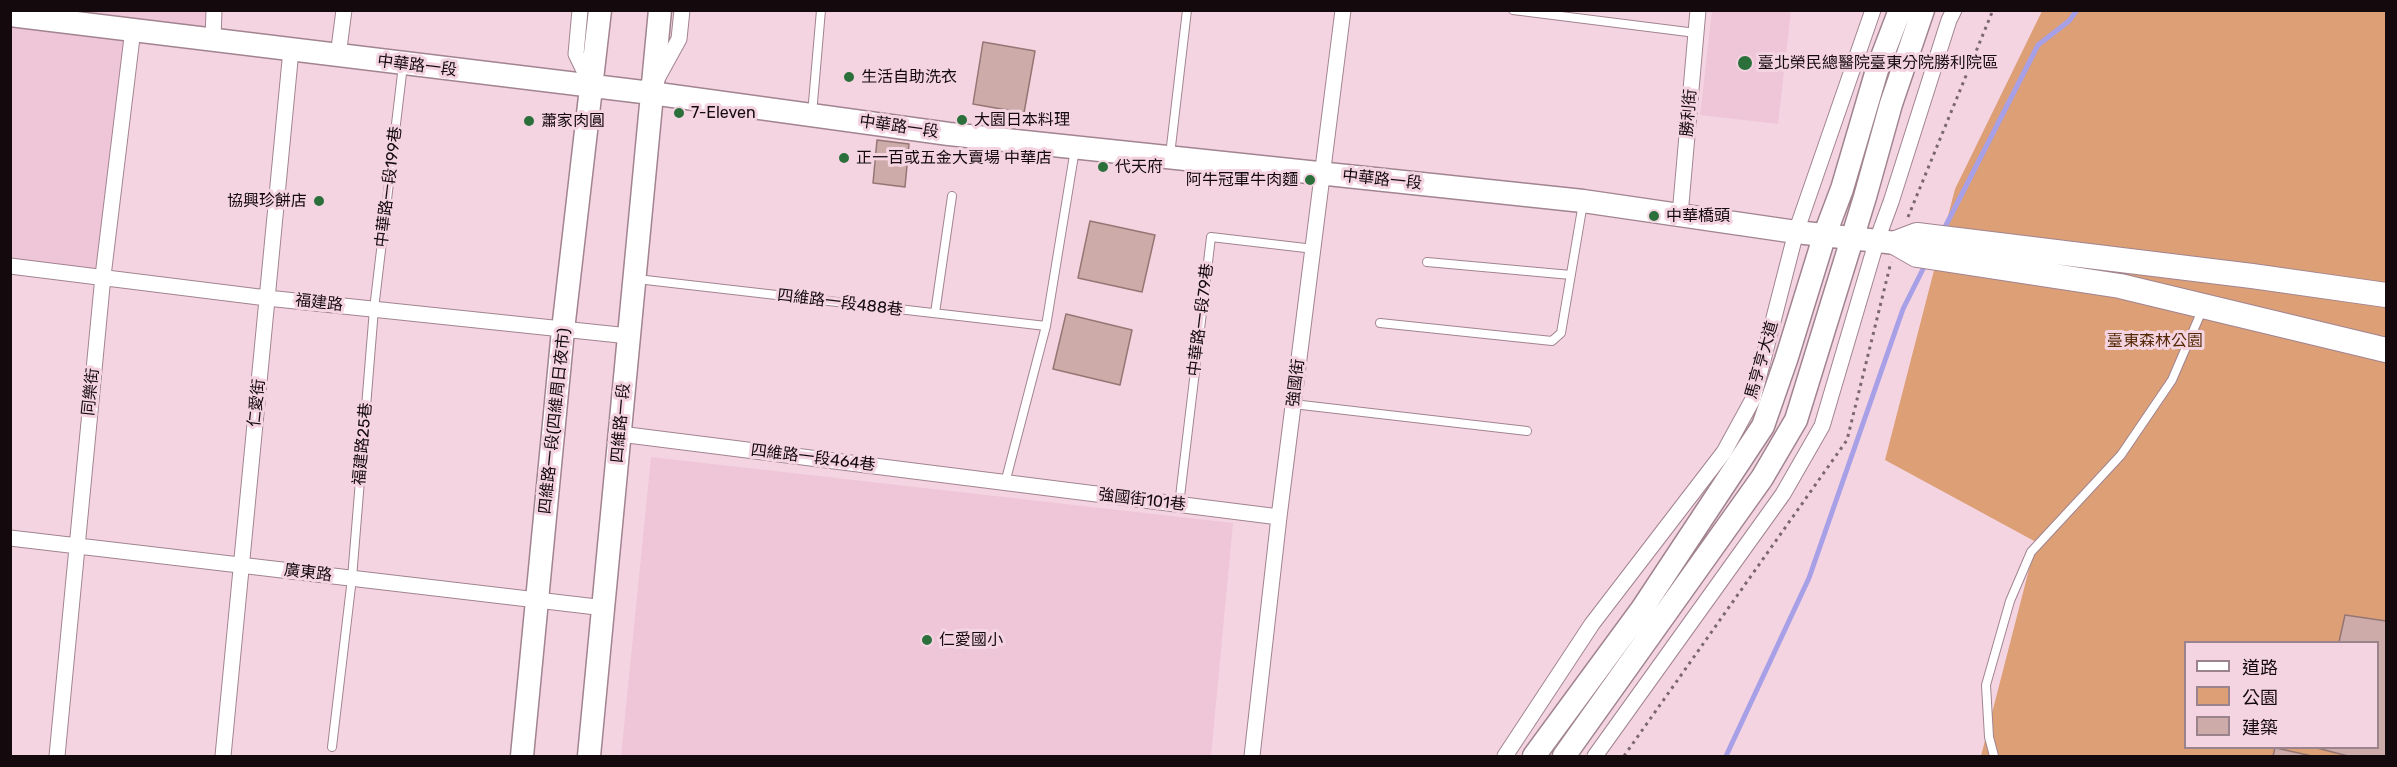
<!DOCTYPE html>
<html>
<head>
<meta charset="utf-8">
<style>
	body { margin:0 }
	#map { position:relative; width:2397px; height:767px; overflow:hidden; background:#f5d4e2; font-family:Rubik,"Noto Sans TC",sans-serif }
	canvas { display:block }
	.frame { position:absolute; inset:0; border:12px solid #140a0e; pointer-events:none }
	.legend { position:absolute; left:2184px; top:641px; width:195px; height:108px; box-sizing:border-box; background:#f5d4e2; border:2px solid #9b838d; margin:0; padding:8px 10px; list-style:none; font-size:18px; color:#140a0e }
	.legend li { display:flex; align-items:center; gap:12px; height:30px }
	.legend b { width:30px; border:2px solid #9b838d }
</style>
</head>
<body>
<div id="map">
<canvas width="2397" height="767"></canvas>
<div class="frame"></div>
<ul class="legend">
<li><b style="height:8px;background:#fff"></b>道路</li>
<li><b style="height:16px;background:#dc9f76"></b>公園</li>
<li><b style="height:16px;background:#cdaba9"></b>建築</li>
</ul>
</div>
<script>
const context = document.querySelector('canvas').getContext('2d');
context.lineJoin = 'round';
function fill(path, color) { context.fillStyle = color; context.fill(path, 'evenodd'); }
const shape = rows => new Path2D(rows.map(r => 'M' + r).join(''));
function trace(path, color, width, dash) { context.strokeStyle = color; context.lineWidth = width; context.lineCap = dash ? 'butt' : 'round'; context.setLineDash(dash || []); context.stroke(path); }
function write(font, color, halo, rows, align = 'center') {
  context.font = font + ' Rubik,"Noto Sans TC",sans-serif'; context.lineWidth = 6; context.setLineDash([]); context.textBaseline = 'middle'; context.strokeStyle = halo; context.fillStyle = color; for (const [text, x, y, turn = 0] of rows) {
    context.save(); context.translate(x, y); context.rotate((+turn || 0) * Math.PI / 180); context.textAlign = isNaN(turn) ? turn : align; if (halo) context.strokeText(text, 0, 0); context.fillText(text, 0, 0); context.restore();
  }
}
fill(shape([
	[11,11,214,11,213,39,133,29,103,276,11,265],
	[1712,11,1791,11,1778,124,1700,115],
	[651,457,1233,523,1211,756,621,756]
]), '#eec6d7');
fill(shape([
	[2042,11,2386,11,2386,756,1981,756,2036,542,1885,460,1955,189],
	[2186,642,2378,642,2378,748,2186,748]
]), '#dc9f76');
trace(shape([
	[1945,227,2038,45,2069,21,2077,10],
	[1726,756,1809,578,1903,309,1924,267]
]), '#a8a0e7', 5);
const building = shape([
	[983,42,1035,51,1024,113,973,104,983,42],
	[877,140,909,144,905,187,873,183,877,140],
	[1090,221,1155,235,1142,292,1078,278,1090,221],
	[1066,314,1132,330,1120,385,1053,369,1066,314],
	[2345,615,2386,621,2386,756,2348,756,2317,748,2378,748,2378,642,2339,642,2345,615],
	[2275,748,2276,748,2312,756,2273,756,2275,748]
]);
fill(building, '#cdaba9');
trace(building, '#967674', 1.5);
const lane = shape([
	[1513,10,1696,33],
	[812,114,821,10],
	[1170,155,1187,10],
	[1427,262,1571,275],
	[637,279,1046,326],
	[935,313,952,196],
	[1380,323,1552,341,1561,333,1583,203],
	[1293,404,1527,431],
	[1005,483,1046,326,1075,149],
	[1179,505,1211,237,1314,249],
	[332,747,352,578,374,309,403,65],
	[1994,756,1989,737,1986,685,2010,601,2031,552,2121,455,2172,380,2203,308]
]);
const street = shape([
	[580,10,576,54,591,85],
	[213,39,214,10],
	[338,56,344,10],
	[657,79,679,39,682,10],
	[1680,215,1698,10],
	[10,266,267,298,629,336],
	[620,434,1279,517],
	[10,538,605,608],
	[57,756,103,276,133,29],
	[223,756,291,50],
	[1252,756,1279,517,1343,10],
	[1505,756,1592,624,1724,452,1753,399,1796,232,1873,10],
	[1595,756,1783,494,1822,426,1877,240,1891,202,1949,20,1954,10]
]);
const secondary = shape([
	[10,15,651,93,949,134,1583,201,1796,232,1896,243],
	[522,756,563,330,600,10],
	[589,756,660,10],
	[1534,756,1642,609,1763,426,1786,360,1825,234,1842,189,1877,70,1900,10],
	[1564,756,1762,478,1796,420,1865,197,1891,104,1923,10]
]);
const primary = shape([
	[1896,243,1917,255,2120,286,2386,350],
	[1896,243,1917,235,2252,276,2386,295]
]);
trace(lane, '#a18490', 10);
trace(street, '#a18490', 17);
trace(secondary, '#a18490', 25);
trace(primary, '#a18490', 26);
trace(shape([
	[1908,217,1993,10],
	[1624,756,1847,440,1891,262]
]), '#7c6770', 3, [3, 4.5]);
trace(lane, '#fff', 8);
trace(street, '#fff', 15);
trace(secondary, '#fff', 22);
trace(primary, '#fff', 24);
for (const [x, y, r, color] of [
	[1745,63,8,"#2b703b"],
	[849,77,6,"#2b703b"],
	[679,113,6,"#2b703b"],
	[962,120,6,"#2b703b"],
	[529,121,6,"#2b703b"],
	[844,158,6,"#2b703b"],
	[1103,167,6,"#2b703b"],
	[1310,180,6,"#2b703b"],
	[319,201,6,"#2b703b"],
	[1654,216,6,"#2b703b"],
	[927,640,6,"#2b703b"]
]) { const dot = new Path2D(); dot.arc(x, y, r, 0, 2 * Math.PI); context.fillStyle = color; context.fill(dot); trace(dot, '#f5d4e2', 2); }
write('16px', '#140a0e', '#f5d4e2', [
	["臺北榮民總醫院臺東分院勝利院區",1758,63],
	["生活自助洗衣",861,77],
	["7-Eleven",691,113],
	["大園日本料理",974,120],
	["蕭家肉圓",541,121],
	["正一百或五金大賣場 中華店",856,158],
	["代天府",1115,167],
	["阿牛冠軍牛肉麵",1298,180,"right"],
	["協興珍餅店",307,201,"right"],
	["中華橋頭",1666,216],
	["仁愛國小",939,640]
], 'left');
write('16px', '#140a0e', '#f5d4e2', [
	["中華路一段",417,66,7],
	["勝利街",1689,113,-85],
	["中華路一段",899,127,8],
	["中華路一段",1382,180,6],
	["中華路一段199巷",389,187,-83],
	["福建路",319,303,6],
	["四維路一段488巷",840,303,7],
	["中華路一段79巷",1201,320,-83],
	["馬亨亨大道",1762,360,-74],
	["強國街",1296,383,-83],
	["同樂街",91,392,-84],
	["仁愛街",257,403,-84],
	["四維路一段(四維周日夜市)",555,421,-84],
	["四維路一段",621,423,-85],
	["福建路25巷",363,444,-85],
	["四維路一段464巷",813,458,7],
	["強國街101巷",1142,500,7],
	["廣東路",308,573,7]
]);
write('16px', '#552905', '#f5d4e2', [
	["臺東森林公園",2155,341]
]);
</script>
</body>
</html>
